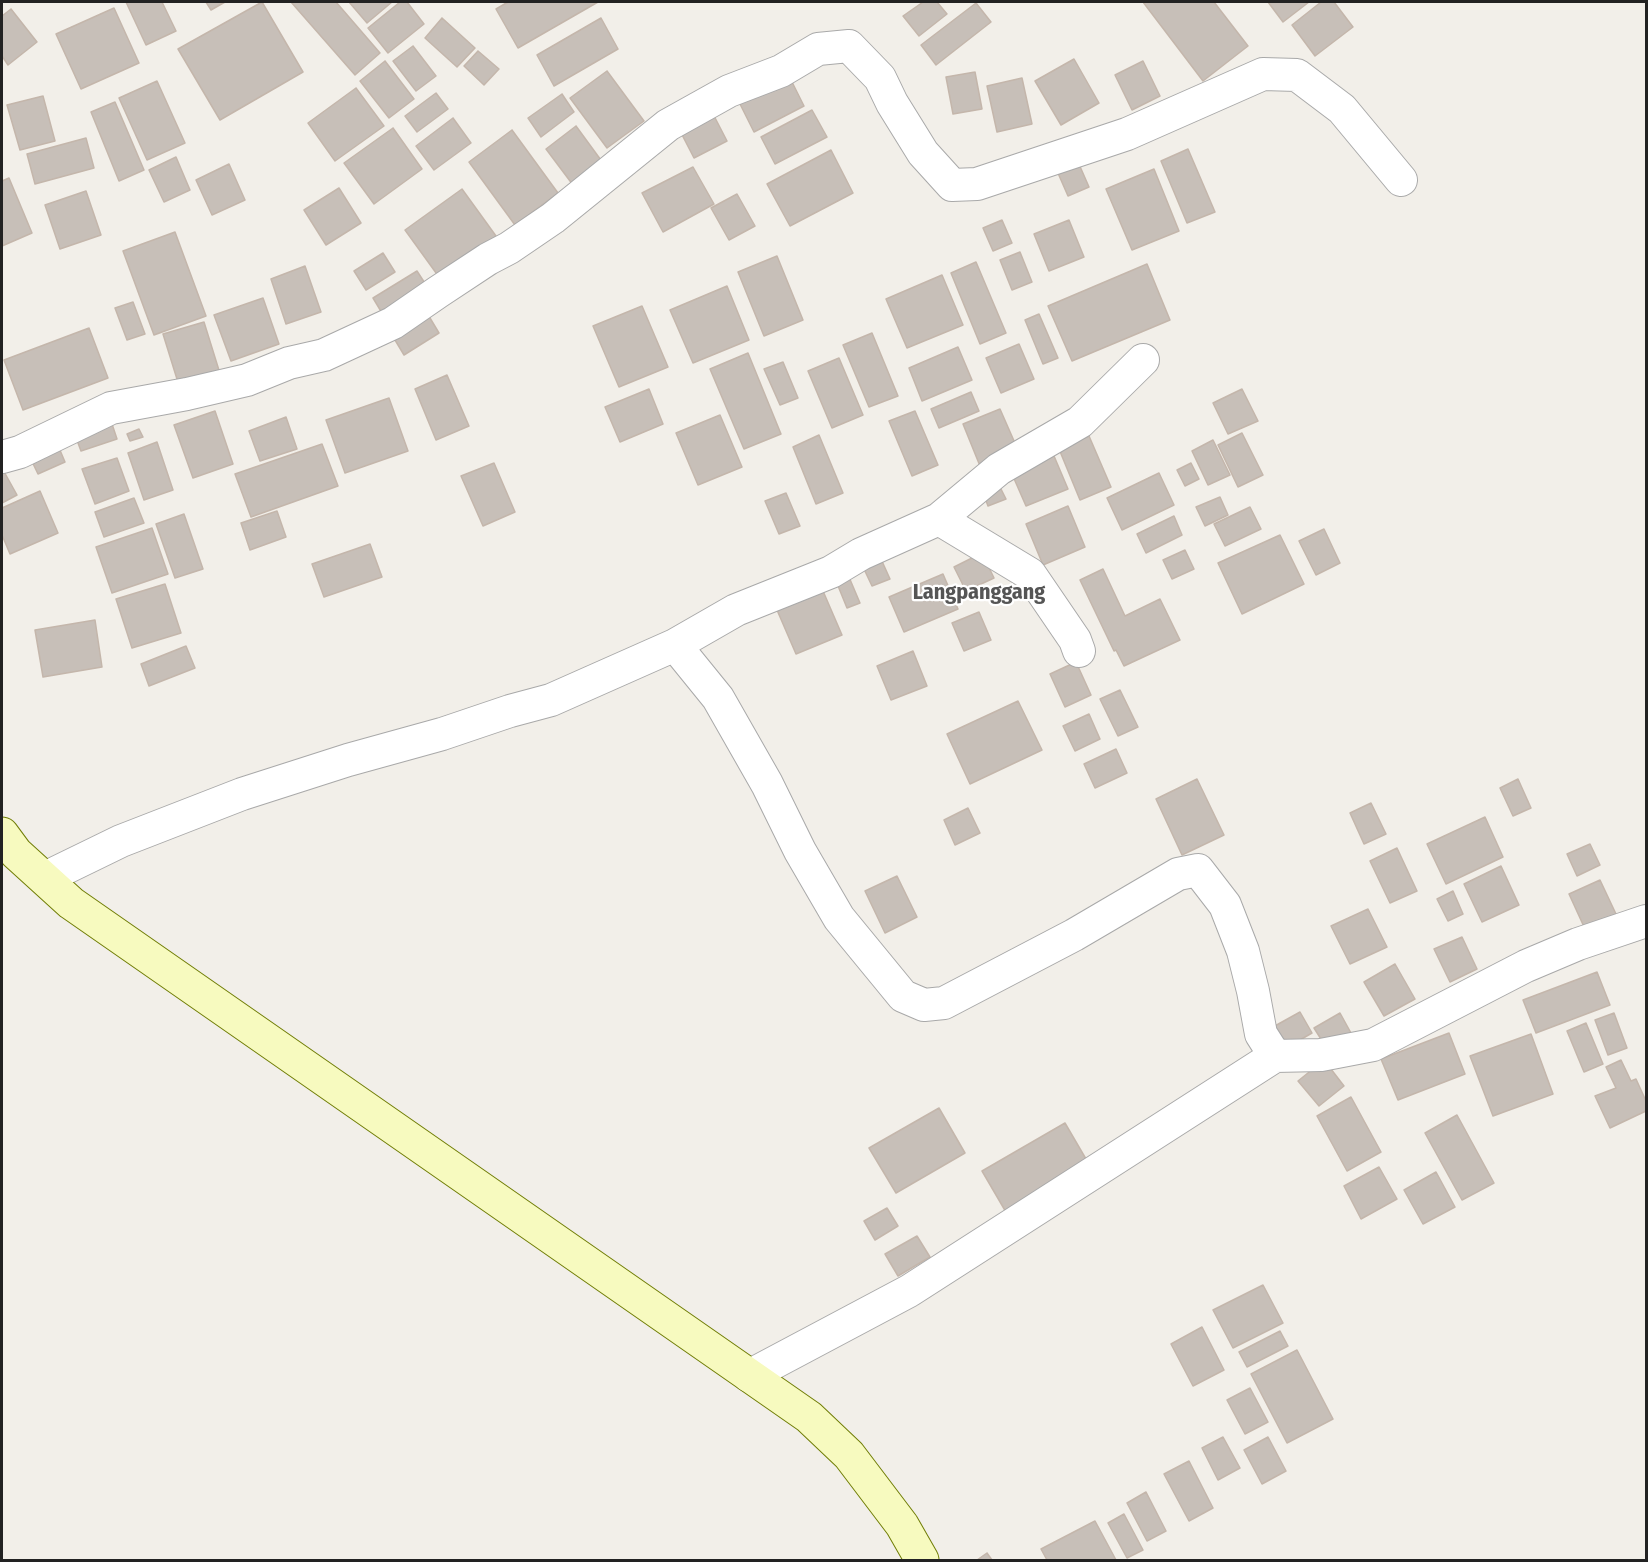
<!DOCTYPE html>
<html>
<head>
<meta charset="utf-8">
<style>
	body { margin:0 }
	#map { position:relative; width:1648px; height:1562px; overflow:hidden; background:#f2efe9; font-family:"Fira Sans Condensed",sans-serif }
	canvas { display:block }
	.frame { position:absolute; inset:0; border:3px solid #222; pointer-events:none }
</style>
</head>
<body>
<div id="map">
<canvas width="1648" height="1562"></canvas>
<div class="frame"></div>
</div>
<script>
const context = document.querySelector('canvas').getContext('2d');
context.lineJoin = 'round';
function fill(path, color) { context.fillStyle = color; context.fill(path, 'evenodd'); }
const shape = rows => new Path2D(rows.map(r => 'M' + r).join(''));
function trace(path, color, width, dash) { context.strokeStyle = color; context.lineWidth = width; context.lineCap = dash ? 'butt' : 'round'; context.setLineDash(dash || []); context.stroke(path); }
function write(font, color, halo, rows, align = 'center') {
  context.font = font + ' "Fira Sans Condensed",sans-serif'; context.lineWidth = 4.5; context.setLineDash([]); context.textBaseline = 'middle'; context.strokeStyle = halo; context.fillStyle = color; for (const [text, x, y, turn = 0] of rows) {
    context.save(); context.translate(x, y); context.rotate((+turn || 0) * Math.PI / 180); context.textAlign = isNaN(turn) ? turn : align; if (halo) context.strokeText(text, 0, 0); context.fillText(text, 0, 0); context.restore();
  }
}
const building = shape([
	[126,2,162,2,176,31,146,45,126,2],
	[206,2,225,2,211,10,206,2],
	[262,2,303,72,220,120,178,49,262,2],
	[291,2,336,2,380,53,355,75,291,2],
	[349,2,392,2,367,23,349,2],
	[400,2,407,2,424,24,388,53,368,28,400,2],
	[508,2,598,2,518,48,496,9,508,2],
	[923,2,937,2,947,14,919,36,903,16,923,2],
	[1143,2,1214,2,1248,46,1203,81,1143,2],
	[1268,2,1309,2,1283,22,1268,2],
	[1321,2,1334,2,1353,27,1315,56,1292,25,1321,2],
	[976,3,991,22,936,65,921,45,976,3],
	[114,8,139,63,81,89,56,34,114,8],
	[11,9,37,42,8,65,2,56,2,16,11,9],
	[442,18,475,48,457,67,425,38,442,18],
	[601,18,618,49,554,86,537,55,601,18],
	[413,46,436,76,416,91,393,61,413,46],
	[478,51,499,69,484,85,464,66,478,51],
	[1074,59,1099,103,1061,125,1035,81,1074,59],
	[385,61,414,99,389,118,360,81,385,61],
	[1143,61,1160,96,1132,110,1115,75,1143,61],
	[607,71,644,121,607,148,570,98,607,71],
	[975,72,982,109,953,114,946,77,975,72],
	[789,76,804,106,754,132,739,102,789,76],
	[1022,78,1032,124,997,132,987,86,1022,78],
	[157,81,185,143,147,160,119,98,157,81],
	[356,88,384,126,335,161,308,123,356,88],
	[436,93,448,109,417,132,405,116,436,93],
	[562,94,574,112,541,137,528,118,562,94],
	[43,96,55,141,20,150,7,105,43,96],
	[115,102,144,170,119,181,91,112,115,102],
	[711,110,727,141,694,158,678,127,711,110],
	[812,110,827,137,775,164,761,137,812,110],
	[453,118,471,143,434,170,416,146,453,118],
	[576,126,606,167,576,189,546,149,576,126],
	[393,128,422,169,374,204,344,163,393,128],
	[512,130,558,193,515,225,469,162,512,130],
	[86,138,94,168,35,184,27,154,86,138],
	[1188,149,1215,212,1187,223,1161,161,1188,149],
	[831,150,853,193,790,226,767,184,831,150],
	[1075,155,1089,187,1068,196,1054,164,1075,155],
	[176,157,190,190,164,202,149,170,176,157],
	[229,164,245,200,212,215,196,180,229,164],
	[693,167,714,204,663,232,642,193,693,167],
	[1154,169,1179,231,1132,250,1106,189,1154,169],
	[9,178,32,233,2,246,2,181,9,178],
	[339,188,361,223,326,245,304,210,339,188],
	[462,189,496,236,439,277,405,230,462,189],
	[86,191,101,235,60,249,45,205,86,191],
	[737,194,755,226,729,240,711,208,737,194],
	[1002,220,1012,243,993,251,983,228,1002,220],
	[1069,220,1084,257,1049,271,1034,234,1069,220],
	[175,232,206,316,154,335,123,251,175,232],
	[1020,252,1032,282,1012,290,1000,260,1020,252],
	[383,253,395,272,366,290,354,271,383,253],
	[777,256,803,320,764,336,738,272,777,256],
	[976,262,1006,333,980,344,951,273,976,262],
	[1147,264,1170,320,1072,361,1048,306,1147,264],
	[305,266,321,312,286,324,271,279,305,266],
	[417,271,430,291,385,318,373,298,417,271],
	[942,275,963,325,907,348,886,299,942,275],
	[727,286,749,340,693,363,670,310,727,286],
	[263,298,279,344,231,361,214,315,263,298],
	[133,302,145,334,127,340,115,308,133,302],
	[642,306,668,367,619,387,593,326,642,306],
	[427,313,439,333,404,355,392,335,427,313],
	[1039,314,1058,358,1043,364,1025,320,1039,314],
	[204,322,222,380,181,392,163,334,204,322],
	[89,328,108,378,23,410,4,360,89,328],
	[872,333,898,396,869,407,843,345,872,333],
	[1019,344,1034,379,1001,393,986,358,1019,344],
	[958,347,972,380,922,401,909,368,958,347],
	[748,353,781,434,744,449,710,369,748,353],
	[839,358,863,415,832,428,808,371,839,358],
	[783,362,798,398,780,405,764,369,783,362],
	[447,375,469,426,436,440,415,389,447,375],
	[649,389,663,424,620,442,605,407,649,389],
	[1242,389,1258,421,1228,434,1213,403,1242,389],
	[971,392,979,411,939,428,931,409,971,392],
	[389,398,408,451,345,473,326,420,389,398],
	[1000,409,1018,450,980,466,963,424,1000,409],
	[215,411,233,464,193,478,174,425,215,411],
	[915,411,938,465,912,476,889,421,915,411],
	[109,415,117,439,81,451,72,427,109,415],
	[720,415,742,467,698,485,676,433,720,415],
	[286,417,297,449,260,461,249,431,286,417],
	[139,429,143,437,130,441,127,434,139,429],
	[1242,433,1263,475,1238,487,1218,445,1242,433],
	[819,435,843,493,816,504,793,447,819,435],
	[54,436,65,462,38,474,26,449,54,436],
	[1089,436,1111,487,1080,500,1059,449,1089,436],
	[1213,440,1230,475,1208,485,1192,451,1213,440],
	[157,442,173,490,144,500,128,453,157,442],
	[322,444,338,486,251,517,235,474,322,444],
	[1054,456,1068,489,1026,506,1012,474,1054,456],
	[117,458,129,491,95,504,82,469,117,458],
	[494,463,515,512,483,526,461,476,494,463],
	[1191,463,1199,479,1185,486,1177,470,1191,463],
	[2,468,17,495,2,503,2,468],
	[1159,473,1174,505,1122,530,1107,498,1159,473],
	[998,483,1006,499,988,506,982,490,998,483],
	[40,491,58,533,10,554,2,535,2,508,40,491],
	[786,493,800,526,779,534,765,501,786,493],
	[1220,497,1228,515,1205,526,1196,507,1220,497],
	[134,498,144,523,104,537,95,512,134,498],
	[1068,506,1085,547,1043,565,1026,524,1068,506],
	[1250,507,1261,529,1225,546,1214,524,1250,507],
	[277,511,286,537,250,550,241,523,277,511],
	[184,514,203,569,175,578,156,524,184,514],
	[1174,516,1182,535,1146,553,1137,534,1174,516],
	[152,528,168,574,112,593,96,547,152,528],
	[1324,529,1340,563,1316,575,1299,541,1324,529],
	[1280,535,1304,584,1242,614,1218,563,1280,535],
	[370,544,382,577,324,597,312,564,370,544],
	[1185,550,1194,569,1172,579,1163,560,1185,550],
	[982,553,994,578,966,591,954,567,982,553],
	[881,559,890,579,872,586,863,567,881,559],
	[1103,569,1125,616,1160,599,1180,640,1124,666,1116,650,1114,651,1080,580,1103,569],
	[846,570,860,603,847,608,834,576,846,570],
	[943,574,958,609,904,632,889,597,943,574],
	[165,584,181,633,132,648,116,599,165,584],
	[823,591,842,635,796,654,777,610,823,591],
	[979,612,991,640,964,651,952,623,979,612],
	[95,620,102,667,43,677,35,630,95,620],
	[186,646,195,668,149,686,141,664,186,646],
	[913,651,927,686,891,700,877,666,913,651],
	[1076,662,1091,695,1065,707,1050,674,1076,662],
	[1120,690,1138,727,1118,736,1100,699,1120,690],
	[1018,701,1042,750,970,784,947,734,1018,701],
	[1089,714,1100,739,1075,751,1063,726,1089,714],
	[1116,749,1127,773,1095,788,1084,764,1116,749],
	[1197,779,1224,835,1182,855,1156,799,1197,779],
	[1518,779,1531,808,1513,816,1500,788,1518,779],
	[1371,803,1386,834,1364,844,1350,813,1371,803],
	[968,808,980,833,955,845,944,820,968,808],
	[1485,817,1503,857,1446,884,1427,844,1485,817],
	[1590,844,1600,865,1577,876,1567,854,1590,844],
	[1397,848,1417,891,1390,903,1370,861,1397,848],
	[1501,866,1519,905,1482,922,1464,884,1501,866],
	[897,876,917,917,885,933,865,891,897,876],
	[1600,880,1616,914,1585,929,1569,894,1600,880],
	[1453,891,1463,914,1448,921,1437,899,1453,891],
	[1368,909,1387,947,1350,964,1331,926,1368,909],
	[1462,937,1477,969,1450,982,1434,949,1462,937],
	[1395,964,1415,999,1384,1016,1364,982,1395,964],
	[1597,972,1610,1005,1536,1033,1523,1000,1597,972],
	[1300,1012,1312,1033,1286,1048,1273,1027,1300,1012],
	[1340,1013,1351,1033,1326,1047,1314,1028,1340,1013],
	[1614,1013,1627,1048,1608,1055,1595,1020,1614,1013],
	[1586,1023,1603,1064,1584,1072,1567,1031,1586,1023],
	[1449,1033,1465,1074,1398,1100,1381,1059,1449,1033],
	[1531,1034,1553,1094,1493,1116,1470,1056,1531,1034],
	[1324,1060,1344,1086,1319,1106,1298,1081,1324,1060],
	[1621,1060,1631,1081,1636,1079,1646,1101,1646,1111,1610,1128,1595,1096,1616,1088,1606,1067,1621,1060],
	[1351,1097,1381,1152,1347,1171,1317,1116,1351,1097],
	[939,1108,965,1153,896,1193,869,1148,939,1108],
	[1457,1115,1494,1183,1462,1200,1425,1133,1457,1115],
	[1065,1123,1093,1171,1010,1219,982,1171,1065,1123],
	[1379,1167,1397,1199,1361,1219,1344,1186,1379,1167],
	[1436,1172,1455,1207,1423,1224,1404,1190,1436,1172],
	[887,1208,898,1226,875,1240,864,1221,887,1208],
	[917,1236,930,1257,898,1276,885,1254,917,1236],
	[1263,1285,1283,1323,1233,1348,1213,1310,1263,1285],
	[1202,1327,1224,1370,1193,1386,1171,1344,1202,1327],
	[1280,1331,1288,1346,1247,1367,1239,1352,1280,1331],
	[1297,1350,1333,1419,1287,1443,1251,1374,1297,1350],
	[1250,1388,1268,1422,1245,1434,1227,1400,1250,1388],
	[1223,1437,1240,1468,1218,1480,1202,1448,1223,1437],
	[1268,1437,1286,1471,1262,1484,1244,1450,1268,1437],
	[1189,1461,1213,1508,1189,1521,1164,1474,1189,1461],
	[1146,1492,1166,1531,1147,1541,1127,1503,1146,1492],
	[1124,1514,1143,1550,1127,1558,1108,1523,1124,1514],
	[1095,1521,1116,1560,1047,1560,1041,1549,1095,1521],
	[987,1553,992,1560,977,1560,987,1553]
]);
fill(building, '#c7bfb8');
trace(building, '#c4b6ab', 1.5);
const street = shape([
	[2,457,20,452,111,408,187,394,247,380,289,363,324,355,393,323,438,292,488,259,509,248,553,218,668,125,729,91,781,71,818,49,849,46,880,78,892,103,923,153,952,185,977,184,1127,134,1263,74,1297,75,1342,109,1401,180],
	[939,519,1030,574,1075,640,1079,651],
	[675,645,736,610,831,572,861,554,939,519,999,469,1080,422,1143,360],
	[45,878,121,841,242,794,348,760,442,734,510,711,551,700,675,645,718,698,767,784,800,851,839,918,903,996,924,1005,944,1003,1074,935,1178,874,1198,870,1225,905,1243,951,1253,991,1261,1034,1275,1056],
	[749,1376,909,1291,1275,1056,1321,1055,1373,1045,1526,966,1578,944,1646,921]
]);
const secondary = shape([
	[2,834,16,853,71,903,809,1417,849,1455,902,1525,922,1560]
]);
trace(street, '#a9a9a9', 34);
trace(secondary, '#707d05', 35);
trace(street, '#fff', 32);
trace(secondary, '#f7fabf', 33);
write('bold 22px', '#555', '#fff', [
	["Langpanggang",979,593]
]);
</script>
</body>
</html>
